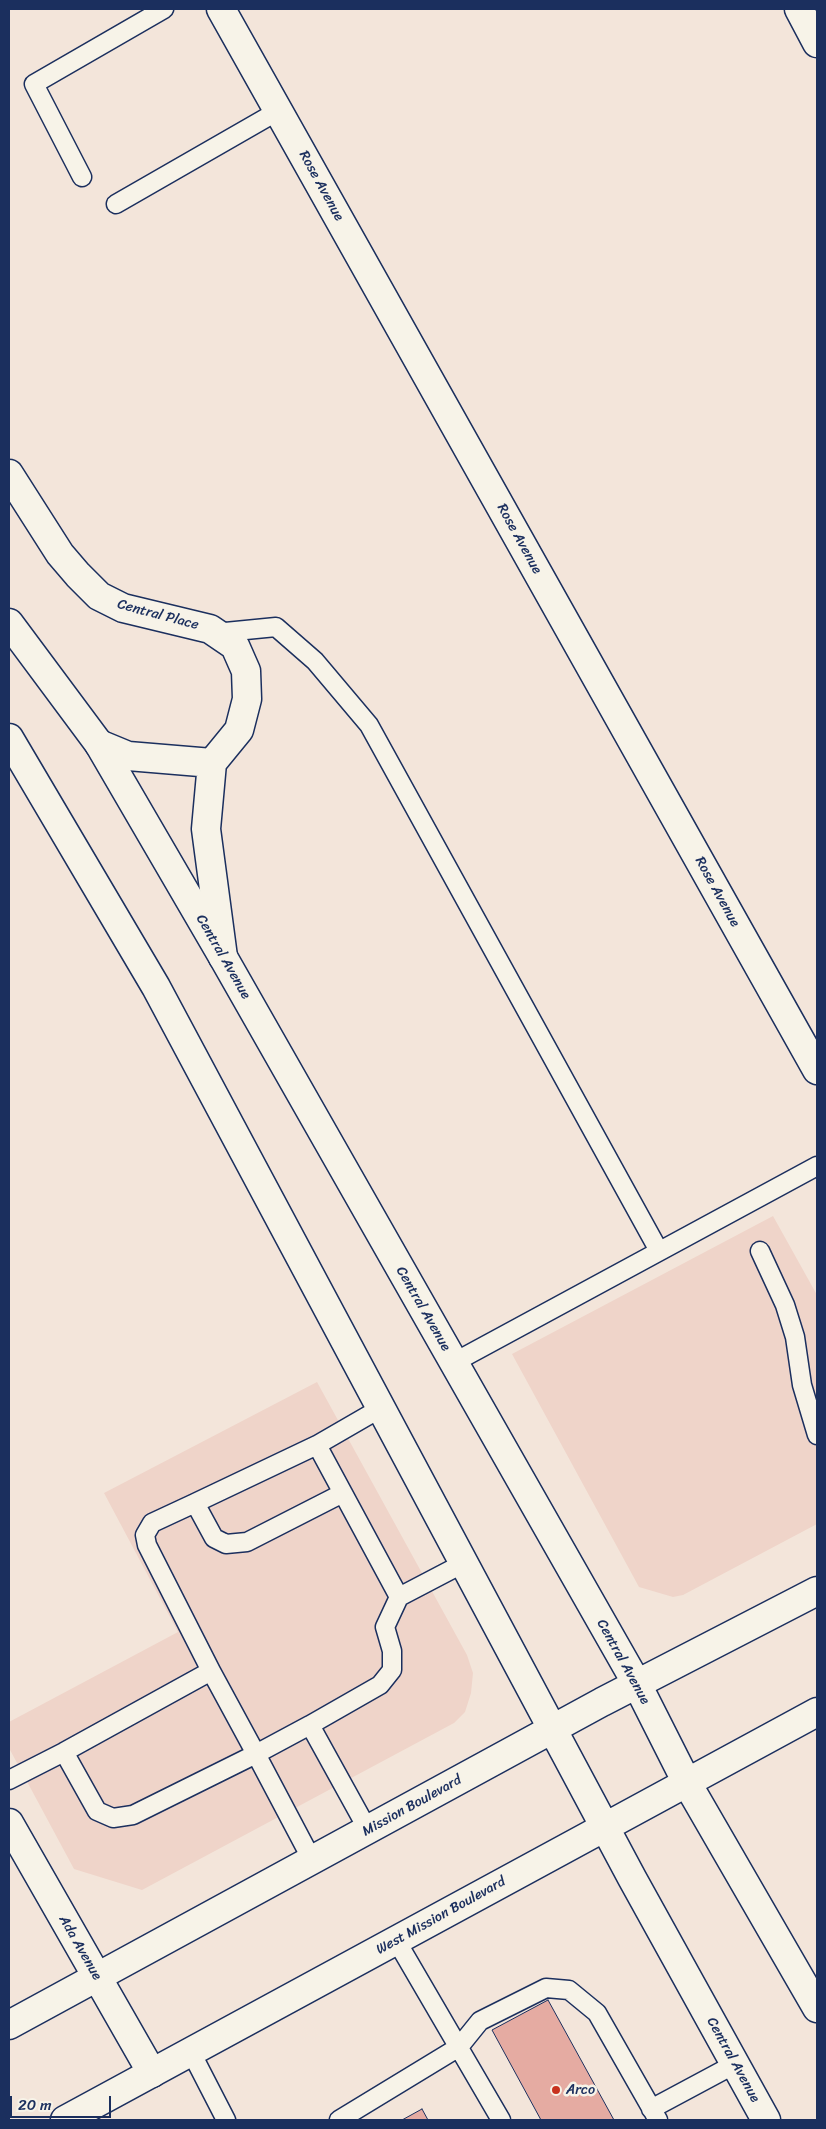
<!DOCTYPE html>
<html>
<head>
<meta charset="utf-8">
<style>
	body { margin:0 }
	#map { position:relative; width:826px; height:2129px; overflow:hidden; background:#f3e5da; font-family:Sriracha,sans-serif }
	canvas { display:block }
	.frame { position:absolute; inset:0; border:10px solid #1b2f5e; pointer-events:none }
	.scale { position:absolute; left:10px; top:2096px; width:101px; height:22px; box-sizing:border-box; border:2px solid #1b2f5e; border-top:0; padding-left:6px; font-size:15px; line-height:18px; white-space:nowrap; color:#1b2f5e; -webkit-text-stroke:4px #f7f3e8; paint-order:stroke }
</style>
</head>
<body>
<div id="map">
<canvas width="826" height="2129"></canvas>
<div class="frame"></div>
<div class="scale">20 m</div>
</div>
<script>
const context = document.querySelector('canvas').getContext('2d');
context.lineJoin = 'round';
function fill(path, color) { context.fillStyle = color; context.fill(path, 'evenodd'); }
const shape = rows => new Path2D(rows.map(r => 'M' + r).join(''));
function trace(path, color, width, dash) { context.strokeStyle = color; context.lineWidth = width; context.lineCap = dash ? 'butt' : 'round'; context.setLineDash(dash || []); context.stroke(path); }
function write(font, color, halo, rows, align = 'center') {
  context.font = font + ' Sriracha,sans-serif'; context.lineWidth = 5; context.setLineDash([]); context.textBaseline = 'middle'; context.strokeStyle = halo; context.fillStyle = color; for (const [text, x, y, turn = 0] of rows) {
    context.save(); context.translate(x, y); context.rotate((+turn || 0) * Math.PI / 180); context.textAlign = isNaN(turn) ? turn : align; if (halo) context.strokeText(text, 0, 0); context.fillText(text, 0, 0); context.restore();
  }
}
fill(shape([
	[773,1216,817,1295,817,1524,683,1595,673,1597,639,1587,512,1354],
	[317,1382,467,1655,473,1673,471,1693,465,1712,454,1723,142,1890,74,1869,9,1748,9,1722,178,1632,104,1493]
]), '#efd4c9');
const building = shape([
	[548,2000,614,2120,541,2120,492,2030,548,2000],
	[422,2109,428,2120,402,2120,422,2109]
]);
fill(building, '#e5aba2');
trace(building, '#1b2f5e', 1);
const service = shape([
	[82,177,34,84,164,9],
	[116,204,278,111],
	[215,633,276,627,315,661,369,725,659,1251],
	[760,1251,785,1305,795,1337,802,1385,817,1435],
	[453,1363,817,1166],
	[317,1445,399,1597,385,1627,392,1651,392,1670,380,1685,310,1725,368,1830],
	[343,1493,247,1542,226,1544,214,1538,195,1503,317,1445,381,1408],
	[195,1503,152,1523,145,1535,147,1545,211,1671],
	[399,1597,464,1563],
	[310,1725,256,1754,312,1860],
	[9,1780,64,1752,211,1671,256,1754,133,1815,113,1818,97,1811,64,1752],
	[396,1940,501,2120],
	[191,2052,226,2120],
	[651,2109,735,2064],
	[339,2120,459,2047,480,2021,546,1988,569,1990,597,2013,658,2120]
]);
const minor = shape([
	[221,9,817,1070],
	[799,9,817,43],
	[9,474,60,554,78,575,99,596,123,608,210,629,235,646,246,671,247,699,239,730,212,763],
	[99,744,128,756,212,763],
	[212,763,206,829,223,957],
	[9,1823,152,2073]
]);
const primary = shape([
	[9,623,99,744,223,957,637,1684,687,1783,817,2008],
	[9,738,156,987,632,1878,766,2120],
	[9,2025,602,1702,817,1591],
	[65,2120,817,1712]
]);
trace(service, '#1b2f5e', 21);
trace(minor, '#1b2f5e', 31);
trace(primary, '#1b2f5e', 31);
trace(service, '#f7f3e8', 18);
trace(minor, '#f7f3e8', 28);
trace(primary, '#f7f3e8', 28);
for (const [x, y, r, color] of [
	[556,2090,5,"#c8321e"]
]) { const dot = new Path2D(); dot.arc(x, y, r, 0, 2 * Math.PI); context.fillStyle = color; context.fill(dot); trace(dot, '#f7f3e8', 2); }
write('14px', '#1b2f5e', '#f7f3e8', [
	["Rose Avenue",321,186,61],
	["Rose Avenue",519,539,61],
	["Central Place",158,615,15],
	["Rose Avenue",717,892,61],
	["Central Avenue",223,957,60],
	["Central Avenue",423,1309,60],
	["Central Avenue",623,1662,61],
	["Mission Boulevard",412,1806,-29],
	["West Mission Boulevard",441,1916,-29],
	["Ada Avenue",80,1948,60],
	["Central Avenue",733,2060,61]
]);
write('14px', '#1b2f5e', '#f7f3e8', [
	["Arco",566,2090]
], 'left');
</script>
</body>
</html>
